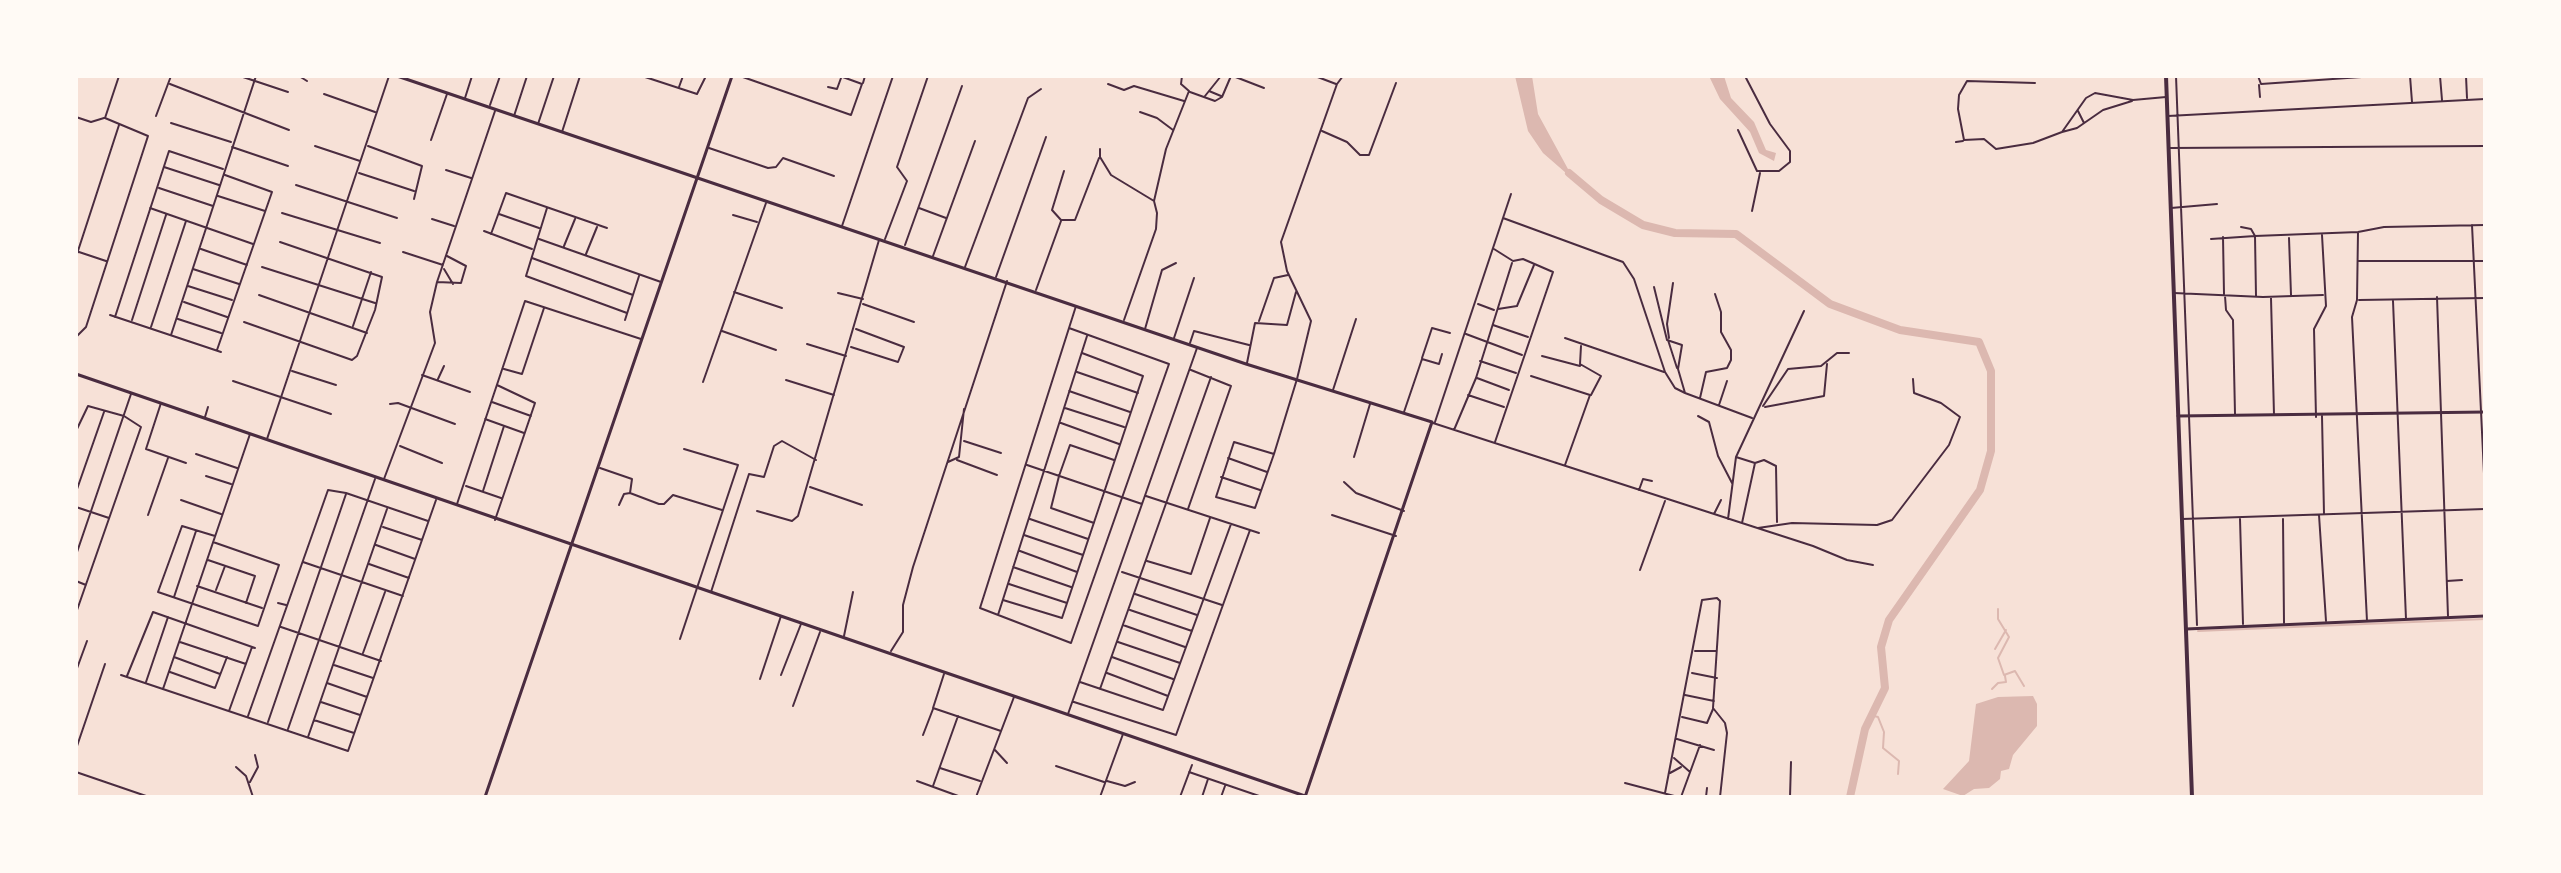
<!DOCTYPE html>
<html>
<head>
<meta charset="utf-8">
<style>
	body { margin:0 }
	#map { position:relative; width:2561px; height:873px; overflow:hidden; background:#f7e1d7; font-family:Raleway,sans-serif }
	canvas { display:block }
	.frame { position:absolute; inset:0; border:78px solid #fffaf5; pointer-events:none }
</style>
</head>
<body>
<div id="map">
<canvas width="2561" height="873"></canvas>
<div class="frame"></div>
</div>
<script>
const context = document.querySelector('canvas').getContext('2d');
context.lineJoin = 'round';
function fill(path, color) { context.fillStyle = color; context.fill(path, 'evenodd'); }
const shape = rows => new Path2D(rows.map(r => 'M' + r).join(''));
function trace(path, color, width, dash) { context.strokeStyle = color; context.lineWidth = width; context.lineCap = dash ? 'butt' : 'round'; context.setLineDash(dash || []); context.stroke(path); }
fill(shape([
	[1515,76,1532,76,1538,114,1574,180,1543,153,1528,131],
	[1709,76,1724,76,1731,98,1754,122,1766,150,1776,153,1774,161,1759,153,1750,132,1720,99],
	[2033,696,2037,704,2037,726,2013,755,2009,769,2001,771,2000,779,1989,788,1974,789,1963,796,1943,789,1969,761,1976,704,1998,697]
]), '#dcb8b0');
trace(shape([
	[1998,609,1998,619,2009,637,1998,658,2004,675,2015,671,2024,686],
	[2198,631,2485,619],
	[1995,649,2006,630],
	[1992,689,1998,683,2006,682,2005,676],
	[1870,715,1878,717,1884,732,1883,748,1899,761,1898,774]
]), '#dcb8b0', 2);
trace(shape([
	[1569,173,1601,200,1643,225,1675,233,1736,234,1830,304,1900,330,1979,342,1991,371,1991,451,1980,490,1889,620,1881,647,1885,688,1865,729,1850,797]
]), '#dcb8b0', 8);
trace(shape([
	[240,76,288,92],
	[299,76,307,81],
	[642,76,697,94,706,76],
	[740,76,851,115,862,84,840,76],
	[1233,76,1264,88],
	[1315,76,1336,84],
	[2176,76,2197,625],
	[2258,76,2261,84,2376,76],
	[2410,76,2412,102],
	[2440,76,2442,100],
	[2466,76,2467,98],
	[863,83,865,76],
	[2035,83,1967,81,1959,95,1958,109,1964,140,1984,139,1996,149,2033,143,2062,132,2086,98,2095,93,2133,100,2166,97],
	[170,84,289,130],
	[1108,84,1124,90,1134,86,1184,101],
	[2259,85,2260,97],
	[679,87,683,76],
	[828,87,837,89,841,78],
	[1209,91,1221,96],
	[1190,92,1215,101,1222,97,1231,76],
	[324,94,375,112],
	[1205,96,1221,76],
	[465,98,472,76],
	[490,105,500,76],
	[2078,111,2084,123],
	[1140,112,1157,118,1173,130],
	[156,116,171,76],
	[514,116,527,76],
	[2168,116,2485,99],
	[76,117,91,122,104,118],
	[171,123,231,142],
	[538,124,554,76],
	[1738,130,1757,171,1779,171,1790,162,1790,151,1770,124,1745,76],
	[1322,131,1347,142,1360,155,1369,155,1396,83],
	[562,132,580,76],
	[2062,132,2077,128,2103,110,2132,101],
	[431,140,447,94],
	[1956,142,1963,141],
	[315,146,360,161],
	[368,146,422,166,414,199],
	[232,147,288,166],
	[709,148,768,168,776,167,783,158,834,176],
	[2170,148,2485,146],
	[1100,149,1100,157,1111,175,1154,201,1157,213,1156,229,1124,320],
	[164,167,219,185],
	[446,170,471,178],
	[1064,171,1052,210,1061,220,1075,220,1099,158],
	[359,173,414,191],
	[296,185,397,218],
	[159,188,213,206],
	[218,196,265,211],
	[1154,201,1166,149,1189,91,1181,84,1182,76],
	[150,208,253,244],
	[547,208,526,276,627,313],
	[919,208,946,218],
	[2171,208,2217,204],
	[1752,211,1760,173],
	[282,213,380,243],
	[499,214,539,228],
	[733,215,757,222],
	[1503,218,1623,262,1634,279,1665,372,1675,388,1685,393],
	[432,219,454,226],
	[2472,225,2485,494],
	[842,226,893,76],
	[2241,227,2251,229,2255,236,2358,232,2384,227,2485,225],
	[484,231,532,249],
	[2358,232,2357,300,2352,317,2367,621],
	[491,234,506,193,607,228],
	[2223,237,2224,294],
	[2289,238,2291,295],
	[539,239,661,282],
	[885,239,907,181,897,167,928,76],
	[2211,239,2255,236,2256,296],
	[905,245,962,86],
	[564,246,575,219],
	[201,249,247,265],
	[1494,249,1513,261,1523,259,1553,272,1495,442],
	[79,252,106,261],
	[403,252,443,265],
	[586,254,597,227],
	[933,256,975,141],
	[76,257,119,125],
	[532,258,633,295],
	[2358,261,2485,261],
	[262,267,375,303],
	[965,267,1028,98,1041,89],
	[193,269,239,284],
	[444,269,453,284],
	[996,277,1046,137],
	[437,282,461,283,466,266,447,256],
	[188,286,232,300],
	[1654,287,1667,340,1682,345,1678,369,1685,393,1752,418],
	[1036,290,1061,221],
	[734,292,782,308],
	[838,293,863,299],
	[2174,293,2263,297,2323,295],
	[259,295,367,333],
	[2225,296,2226,310,2233,320,2235,414],
	[2437,297,2448,616],
	[2271,298,2274,415],
	[2359,300,2485,298],
	[2393,301,2406,619],
	[184,302,227,317],
	[863,304,914,322],
	[1478,304,1494,310],
	[1498,309,1517,306,1534,265],
	[110,315,221,352],
	[115,317,169,151,223,169],
	[178,319,221,333],
	[132,320,166,215],
	[625,320,639,276],
	[1259,321,1274,278,1288,275],
	[244,322,352,360,357,356,375,310,382,277,280,242],
	[1493,325,1528,337],
	[353,326,371,272],
	[151,327,186,221],
	[1069,328,1169,364,1071,643,980,608,1076,306],
	[1145,329,1162,270,1176,263],
	[722,331,776,350],
	[1466,334,1522,355],
	[171,335,256,76],
	[76,337,86,327,148,136,105,118,119,76],
	[1174,338,1194,278],
	[1565,338,1664,372],
	[1669,338,1667,324,1673,283],
	[1668,340,1677,368],
	[1190,343,1194,331,1249,345],
	[807,344,846,356],
	[1581,346,1580,364,1601,376,1591,395],
	[851,347,898,362,904,347,856,329],
	[217,350,272,192,225,175],
	[1542,356,1580,366],
	[1422,358,1432,328,1450,333],
	[1480,361,1516,373],
	[1247,363,1255,323,1287,325,1296,292],
	[504,369,522,374,544,308],
	[292,371,336,385],
	[1077,372,1138,393],
	[422,375,470,392],
	[1531,376,1590,395,1565,465],
	[1477,378,1509,390],
	[438,379,444,366],
	[786,380,834,395],
	[233,381,331,414],
	[703,382,766,203],
	[1333,390,1356,319],
	[1069,391,1130,412],
	[1468,395,1504,407],
	[1700,398,1706,372,1727,368,1731,360,1731,350,1721,332,1721,312,1715,294],
	[492,402,531,416],
	[161,403,146,449,186,463],
	[390,404,398,403,455,424],
	[1719,405,1727,381],
	[1763,406,1788,369,1821,366,1837,353,1849,353],
	[1765,407,1824,396,1827,364],
	[1065,408,1124,427],
	[1404,412,1422,359,1439,364,1442,354],
	[1698,416,1709,422,1718,456,1732,483],
	[2322,416,2324,514],
	[205,417,208,407],
	[2316,417,2314,329,2326,306,2322,235],
	[485,419,524,433],
	[1435,422,1511,194],
	[1061,423,1119,444],
	[1433,423,1813,546,1847,560,1873,565],
	[1454,430,1476,378,1512,263],
	[76,431,88,406,124,416,141,427,76,613],
	[267,439,389,76],
	[964,441,1001,453],
	[400,446,442,463],
	[196,454,237,468],
	[1274,454,1234,442,1216,497,1255,508,1274,454,1297,379,1311,321,1287,271,1281,242,1337,84,1343,76],
	[1354,457,1370,404],
	[1736,457,1755,463,1742,523],
	[1228,458,1267,472],
	[957,460,997,475],
	[948,462,959,457,964,409],
	[1755,463,1764,460,1776,466,1777,522],
	[1027,465,1142,504],
	[600,468,632,479,630,493,659,504,664,504,673,495,722,510],
	[206,476,231,484],
	[1221,477,1260,490],
	[384,479,435,343,430,312,437,282,495,111],
	[1344,482,1356,493,1404,511],
	[466,486,501,498],
	[810,487,862,505],
	[1639,490,1643,479,1652,481],
	[483,491,504,426],
	[76,492,104,412],
	[1146,496,1259,533],
	[181,500,221,514],
	[457,504,525,301,641,339],
	[619,505,624,494,630,493],
	[76,507,109,518],
	[1188,509,1231,386,1191,370],
	[757,511,792,521,798,516,879,240],
	[1714,514,1721,500],
	[148,515,168,458],
	[1332,515,1396,536],
	[2319,515,2326,621],
	[1030,519,1088,539],
	[1728,519,1736,457,1804,311],
	[2182,519,2485,509],
	[2240,519,2243,624],
	[2283,519,2284,623],
	[495,520,535,403,497,385],
	[1094,523,1051,508,1059,476,1070,445,1114,460],
	[383,527,422,540],
	[1758,528,1792,523,1877,525,1892,520,1949,445,1960,417,1941,403,1914,393,1913,379],
	[1024,535,1083,555],
	[213,542,279,565,258,626,158,592,182,526,215,536],
	[376,545,415,559],
	[1020,551,1077,572],
	[76,555,131,394],
	[208,560,255,576,246,603],
	[1147,561,1191,574,1210,518],
	[303,562,403,596],
	[369,564,409,578],
	[1013,567,1071,587],
	[1640,570,1665,501],
	[1122,572,1222,605],
	[76,581,86,585],
	[2447,581,2462,580],
	[1009,584,1067,603],
	[197,586,262,608],
	[216,590,225,566],
	[711,592,749,474,764,477,774,446,782,441,816,460],
	[1135,594,1197,615],
	[174,597,196,531],
	[1003,600,1062,618,1143,376,1082,353],
	[278,603,286,605],
	[1130,610,1192,631],
	[998,615,1087,336],
	[1123,625,1185,647],
	[281,627,381,661],
	[844,636,853,592],
	[680,639,738,465,684,449],
	[180,642,246,664],
	[1118,642,1180,663],
	[891,651,903,632,903,605,913,567,1007,281],
	[1695,651,1716,651],
	[363,653,385,592],
	[174,657,220,674],
	[1112,657,1173,679],
	[334,665,373,678],
	[76,671,87,641],
	[170,672,215,688,227,657],
	[1107,673,1168,696],
	[1692,673,1717,678],
	[944,674,933,708,1001,731],
	[121,675,348,751,436,500],
	[781,675,801,624],
	[127,676,153,612,255,648],
	[760,679,781,616],
	[146,682,168,617],
	[1080,682,1163,710,1231,524],
	[327,683,367,697],
	[163,689,250,434],
	[1100,689,1211,377],
	[1685,695,1714,701],
	[321,702,360,715],
	[1074,702,1176,735,1250,530],
	[793,706,820,632],
	[229,711,252,647],
	[1068,714,1197,348],
	[248,716,328,490,346,493,428,521],
	[1682,717,1707,723,1713,709],
	[314,720,354,733],
	[268,722,346,494],
	[288,729,375,479],
	[923,735,933,709],
	[308,737,387,509],
	[1677,739,1714,750],
	[76,749,105,664],
	[995,750,1007,763],
	[1674,758,1690,772],
	[1056,766,1104,782],
	[236,767,246,776,253,797],
	[940,768,980,781],
	[76,772,149,797],
	[1189,772,1262,797],
	[1670,773,1681,767],
	[917,781,961,797],
	[1107,781,1125,786,1135,782],
	[250,782,258,767,255,755],
	[1625,783,1678,797],
	[933,786,958,716],
	[1665,793,1702,600,1717,598,1720,601,1713,708,1725,723,1727,733,1720,797],
	[976,797,1014,697],
	[1100,797,1123,734],
	[1180,797,1192,765],
	[1202,797,1208,779],
	[1221,797,1225,786],
	[1283,797,1284,796],
	[1681,797,1700,745],
	[1706,797,1707,788],
	[1790,797,1791,762]
]), '#4a2c40', 2);
trace(shape([
	[397,76,1246,364,1432,422,1305,797],
	[76,374,1305,796],
	[2178,416,2485,412],
	[2186,629,2485,616]
]), '#4a2c40', 3);
trace(shape([
	[485,797,732,76]
]), '#4a2c40', 3);
trace(shape([
	[2166,76,2192,797]
]), '#4a2c40', 4);
</script>
</body>
</html>
